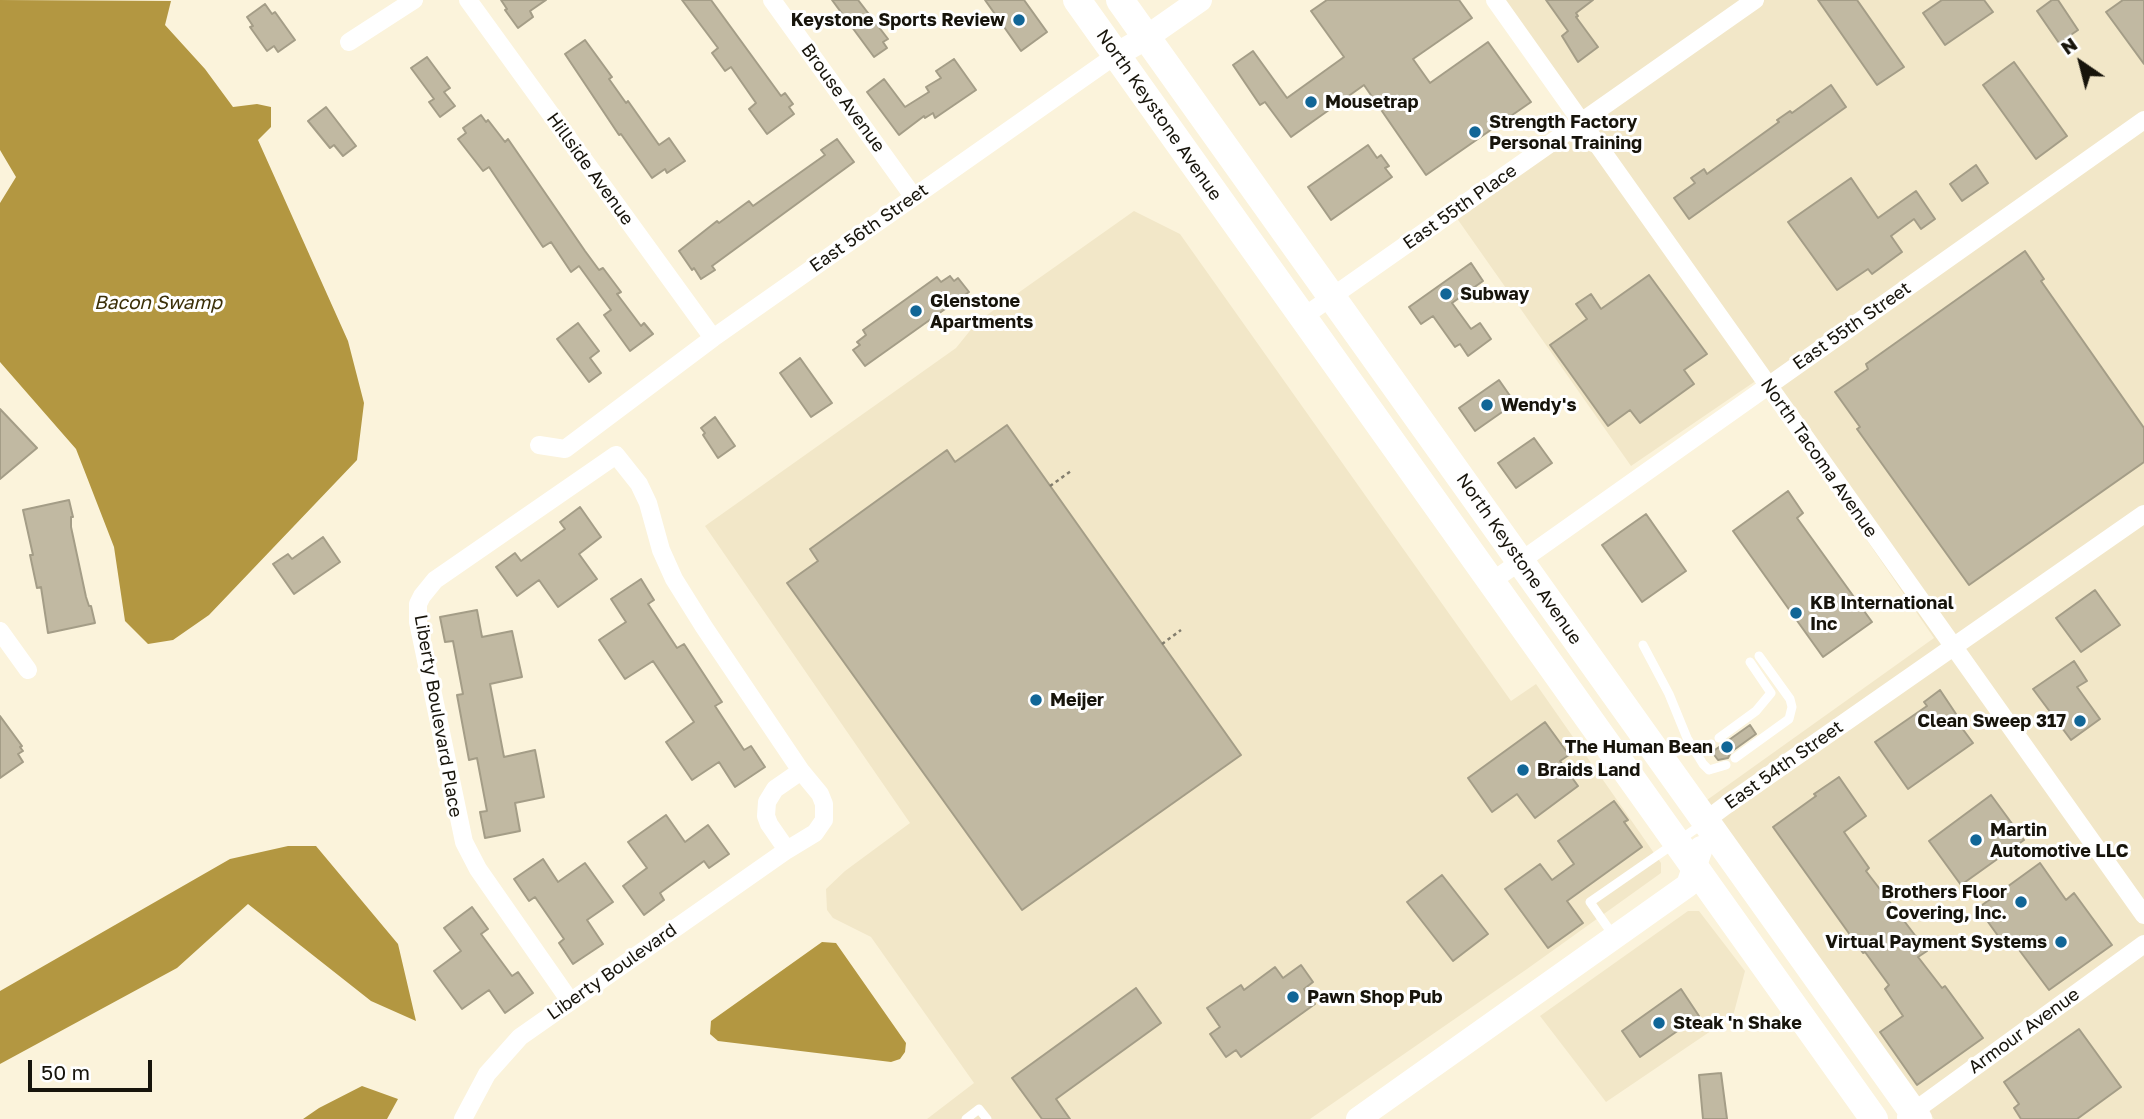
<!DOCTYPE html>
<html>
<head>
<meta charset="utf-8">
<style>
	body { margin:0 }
	#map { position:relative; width:2144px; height:1119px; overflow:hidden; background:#fbf3db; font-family:"Golos Text",sans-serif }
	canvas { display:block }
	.north { position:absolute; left:2046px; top:28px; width:70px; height:70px; -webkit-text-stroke:5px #fff; paint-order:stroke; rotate:325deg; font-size:19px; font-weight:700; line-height:28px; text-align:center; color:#17140b }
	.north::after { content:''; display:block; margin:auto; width:24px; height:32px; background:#17140b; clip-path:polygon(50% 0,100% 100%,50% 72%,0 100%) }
	.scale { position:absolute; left:28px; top:1060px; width:124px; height:32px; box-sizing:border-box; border:4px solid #17140b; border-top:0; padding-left:9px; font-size:21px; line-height:24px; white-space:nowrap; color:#17140b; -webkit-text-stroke:5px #fff; paint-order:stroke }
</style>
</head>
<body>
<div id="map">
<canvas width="2144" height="1119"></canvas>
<div class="north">N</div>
<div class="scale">50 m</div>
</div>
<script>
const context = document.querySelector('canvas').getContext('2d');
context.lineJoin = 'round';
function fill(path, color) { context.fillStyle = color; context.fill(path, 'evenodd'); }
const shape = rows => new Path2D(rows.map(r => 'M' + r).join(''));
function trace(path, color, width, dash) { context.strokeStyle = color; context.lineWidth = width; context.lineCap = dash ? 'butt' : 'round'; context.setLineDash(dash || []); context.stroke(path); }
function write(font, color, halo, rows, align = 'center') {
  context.font = font + ' "Golos Text",sans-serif'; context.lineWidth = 6; context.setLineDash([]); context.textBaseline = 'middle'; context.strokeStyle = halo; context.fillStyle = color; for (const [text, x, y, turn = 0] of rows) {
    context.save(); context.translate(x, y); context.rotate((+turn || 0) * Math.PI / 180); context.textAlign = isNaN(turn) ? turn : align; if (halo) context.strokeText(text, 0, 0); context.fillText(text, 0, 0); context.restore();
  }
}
fill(shape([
	[1505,0,2144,0,2144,1119,1934,1119,1707,800,1934,638,1757,380,1631,466,1456,217,1584,113],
	[1134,211,1180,234,1511,701,1536,684,1661,863,1661,873,1527,969,1310,1119,927,1119,974,1083,871,937,833,918,827,910,826,889,845,871,910,823,705,526,956,348,977,322],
	[1688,911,1699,911,1745,971,1733,1016,1606,1102,1540,1016]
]), '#f2e7c8');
fill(shape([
	[0,0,171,1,165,25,205,69,233,107,257,104,271,107,271,127,258,140,348,341,364,403,357,460,209,615,173,640,148,644,125,621,114,547,76,449,0,362,0,203,16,177,0,150],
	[288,846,316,846,398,944,416,1021,371,1001,248,904,177,968,0,1064,0,991,230,859],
	[822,942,836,943,906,1043,905,1052,900,1059,891,1062,718,1041,710,1034,711,1021],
	[362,1086,398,1099,387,1119,303,1119,319,1108]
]), '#b39741');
const building = shape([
	[501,0,546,0,530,11,533,17,518,28,505,10,507,9,501,0],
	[682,0,711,0,781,96,785,93,793,104,789,107,794,114,767,134,749,109,756,103,731,67,725,71,712,53,718,48,682,0],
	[832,0,858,0,888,39,883,42,887,48,874,57,832,0],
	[985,0,1024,0,1047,32,1021,51,985,0],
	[1327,0,1459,0,1472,18,1413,59,1430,83,1488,42,1531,102,1426,175,1364,85,1291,137,1265,102,1260,105,1233,65,1253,51,1287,98,1344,57,1311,11,1327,0],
	[1546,0,1593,0,1576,13,1578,16,1576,17,1598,47,1578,62,1562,36,1568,31,1546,0],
	[1818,0,1857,0,1904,67,1877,85,1818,0],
	[1942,0,1984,0,1993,12,1945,45,1923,13,1942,0],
	[2052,0,2058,0,2078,30,2059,43,2037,11,2052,0],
	[2123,0,2144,0,2144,64,2106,12,2123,0],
	[265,4,272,14,275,12,295,40,278,52,274,46,267,51,250,27,253,26,247,17,265,4],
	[585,40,612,77,609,79,626,103,628,101,659,145,669,138,685,161,667,173,665,169,652,178,621,134,619,135,565,54,585,40],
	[427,57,450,88,444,92,455,106,440,117,429,102,434,99,411,68,427,57],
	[954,59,976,90,935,118,933,113,925,118,924,116,899,135,867,92,884,79,905,107,929,92,926,87,941,78,936,71,954,59],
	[2014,62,2067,136,2036,159,1983,85,2014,62],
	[1831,85,1846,107,1689,219,1674,198,1695,183,1691,178,1704,169,1707,174,1779,122,1777,120,1790,111,1792,113,1831,85],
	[326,107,356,146,343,156,334,145,330,148,308,121,326,107],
	[481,115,486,122,488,120,505,142,508,139,585,251,599,270,603,268,621,292,617,294,641,326,644,323,653,334,630,351,604,315,611,310,579,266,571,272,551,242,543,247,489,167,483,171,458,139,466,133,463,128,481,115],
	[837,139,854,162,712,266,715,270,701,279,694,268,692,270,679,251,717,221,719,223,749,201,753,206,825,155,821,150,837,139],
	[1368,145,1377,158,1381,155,1389,166,1385,168,1392,177,1331,220,1308,187,1368,145],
	[1976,165,1988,183,1962,201,1950,184,1976,165],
	[1851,178,1878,218,1916,191,1935,219,1921,229,1914,219,1891,236,1902,252,1872,274,1868,269,1837,290,1788,222,1851,178],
	[2025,251,2044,279,2041,281,2144,428,2144,462,1969,585,1857,429,1860,427,1835,392,1868,369,1866,364,2025,251],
	[1471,263,1483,281,1452,303,1471,329,1480,323,1491,339,1468,356,1460,344,1455,347,1433,316,1421,324,1409,307,1471,263],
	[1649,275,1707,354,1684,370,1694,384,1640,423,1630,410,1608,426,1550,345,1587,319,1576,304,1591,294,1601,309,1649,275],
	[950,276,954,281,958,278,969,292,865,366,853,350,860,345,857,342,866,335,863,330,937,277,941,282,950,276],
	[578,323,599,351,590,358,601,373,589,382,557,339,578,323],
	[800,358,832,403,811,417,780,373,800,358],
	[1499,380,1515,403,1475,431,1459,408,1499,380],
	[0,409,37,448,0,479,0,409],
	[715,417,735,446,718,458,703,435,705,433,701,428,715,417],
	[1007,425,1241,755,1022,910,787,583,818,561,810,549,947,450,955,462,1007,425],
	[1534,438,1552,463,1516,488,1498,463,1534,438],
	[1788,491,1803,513,1797,518,1872,622,1823,657,1733,531,1788,491],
	[69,500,73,517,71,517,71,527,86,597,89,606,91,606,95,623,48,633,41,587,37,588,30,555,33,555,23,510,69,500],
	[580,507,601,537,579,554,597,579,558,607,539,580,517,596,496,567,515,553,521,561,565,529,560,522,580,507],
	[1646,514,1686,571,1642,602,1602,545,1646,514],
	[323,537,340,562,294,594,273,564,288,554,292,559,323,537],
	[641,579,654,600,648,604,677,648,684,644,722,702,715,706,744,750,751,746,765,767,735,787,719,762,692,780,666,742,694,722,653,661,625,679,599,640,626,622,611,599,641,579],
	[2095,590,2120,625,2081,652,2056,618,2095,590],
	[477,610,482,637,512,631,522,677,490,684,504,757,535,750,544,797,515,803,520,831,485,838,480,812,487,811,477,758,469,760,457,695,463,694,453,641,445,642,440,617,477,610],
	[2074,661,2087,681,2077,687,2100,719,2071,740,2033,689,2074,661],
	[1940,690,1956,714,1953,716,1973,743,1908,789,1875,742,1927,706,1924,702,1940,690],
	[0,716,22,746,20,747,23,751,18,754,23,762,0,778,0,716],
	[1545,722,1569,755,1560,761,1578,786,1535,818,1517,794,1492,812,1468,778,1545,722],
	[1750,725,1756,734,1731,752,1728,758,1718,760,1712,752,1750,725],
	[1839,777,1866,816,1844,832,1869,868,1866,871,1927,951,1918,957,1942,988,1945,986,1983,1038,1917,1085,1880,1032,1903,1016,1885,989,1889,985,1865,952,1863,953,1773,827,1816,796,1814,794,1839,777],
	[1991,795,2024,840,1961,885,1929,841,1991,795],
	[1614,801,1628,820,1624,822,1642,847,1567,901,1583,923,1548,948,1505,889,1540,864,1552,880,1574,864,1558,841,1614,801],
	[666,815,685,842,708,825,729,854,709,868,704,861,660,893,664,900,644,915,623,886,647,868,628,842,666,815],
	[543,859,558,882,585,863,613,902,587,920,603,944,573,964,559,943,564,939,535,897,529,901,514,879,543,859],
	[2040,863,2066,900,2074,893,2112,945,2049,990,2008,935,2001,940,1978,908,2040,863],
	[1442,875,1488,934,1453,961,1407,902,1442,875],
	[472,907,488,929,481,934,512,976,518,972,533,993,505,1013,489,990,462,1009,434,971,461,951,444,928,472,907],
	[1301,965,1313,982,1304,989,1315,1004,1241,1057,1236,1050,1226,1057,1210,1034,1220,1027,1207,1008,1241,985,1244,990,1275,967,1283,978,1301,965],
	[1136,988,1161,1023,1056,1099,1070,1119,1042,1119,1012,1078,1136,988],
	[1681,989,1699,1016,1640,1057,1622,1031,1681,989],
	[2079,1029,2121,1087,2077,1119,2021,1119,2014,1108,2019,1104,2004,1082,2079,1029],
	[1721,1073,1727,1119,1703,1119,1699,1075,1721,1073]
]);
fill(building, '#c1b9a2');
trace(building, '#a49d87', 2);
trace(shape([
	[1050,486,1071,471],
	[1162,644,1181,630]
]), '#837e6e', 2.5, [3.5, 3.5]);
trace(shape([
	[1643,645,1669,694,1687,738,1703,764,1709,770,1726,765],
	[1719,738,1756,711,1771,693,1750,662],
	[1697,754,1711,744],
	[1735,758,1789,719,1792,707,1790,699,1759,656],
	[1613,935,1590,902,1704,823],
	[966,1119,979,1109,987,1119]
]), '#fff', 9);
trace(shape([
	[468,0,713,338],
	[772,0,913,196],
	[1495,0,2144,915],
	[349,42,414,0],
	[1303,317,1755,0],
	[539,445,565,449,713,338,1116,55],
	[1491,582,2144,120],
	[0,631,28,670],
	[1708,831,1713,815,1725,806,2144,514],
	[787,850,769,824,766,816,767,802,775,789,801,771],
	[1906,1117,2144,944],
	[463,1119,487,1074,520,1037,787,850,815,833,824,820,824,804,820,794,801,771,704,627,674,579,661,550,648,503,639,484,616,455,435,580,422,596,418,604,418,622,464,842,478,869,570,1001]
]), '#fff', 18);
trace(shape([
	[1116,55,1147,37,1200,0],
	[1358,1119,1688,885,1701,848]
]), '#fff', 24);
trace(shape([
	[1077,0,1874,1119],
	[1120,0,1918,1119]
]), '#fff', 28);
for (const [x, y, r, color] of [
	[1019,20,7,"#116697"],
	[1311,102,7,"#116697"],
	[1475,132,7,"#116697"],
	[1446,294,7,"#116697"],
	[916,311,7,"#116697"],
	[1487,405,7,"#116697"],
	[1796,613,7,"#116697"],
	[1036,700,7,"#116697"],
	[2080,721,7,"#116697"],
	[1727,747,7,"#116697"],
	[1523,770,7,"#116697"],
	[1976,840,7,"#116697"],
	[2021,902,7,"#116697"],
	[2061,942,7,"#116697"],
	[1293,997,7,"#116697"],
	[1659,1023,7,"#116697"]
]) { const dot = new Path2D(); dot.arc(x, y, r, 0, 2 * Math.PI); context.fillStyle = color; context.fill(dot); trace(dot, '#fff', 2.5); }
write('bold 18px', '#17140b', '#fff', [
	["Keystone Sports Review",1005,20,"right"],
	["Mousetrap",1325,102],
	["Strength Factory",1489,122],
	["Personal Training",1489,143],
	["Subway",1460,294],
	["Glenstone",930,301],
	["Apartments",930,322],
	["Wendy's",1501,405],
	["KB International",1810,603],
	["Inc",1810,624],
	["Meijer",1050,700],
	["Clean Sweep 317",2066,721,"right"],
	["The Human Bean",1713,747,"right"],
	["Braids Land",1537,770],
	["Martin",1990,830],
	["Automotive LLC",1990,851],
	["Brothers Floor",2007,892,"right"],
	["Covering, Inc.",2007,913,"right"],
	["Virtual Payment Systems",2047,942,"right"],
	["Pawn Shop Pub",1307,997],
	["Steak 'n Shake",1673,1023]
], 'left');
write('18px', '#17140b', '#fff', [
	["Brouse Avenue",843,98,54],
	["North Keystone Avenue",1159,115,55],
	["Hillside Avenue",590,169,54],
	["East 55th Place",1460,207,-35],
	["East 56th Street",869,228,-35],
	["East 55th Street",1852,326,-35],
	["North Tacoma Avenue",1819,458,55],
	["North Keystone Avenue",1519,559,55],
	["Liberty Boulevard Place",438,716,80],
	["East 54th Street",1784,765,-35],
	["Liberty Boulevard",612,972,-35],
	["Armour Avenue",2024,1031,-36]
]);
write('italic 19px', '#3b2f08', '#fff', [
	["Bacon Swamp",158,303]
]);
</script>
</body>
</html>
